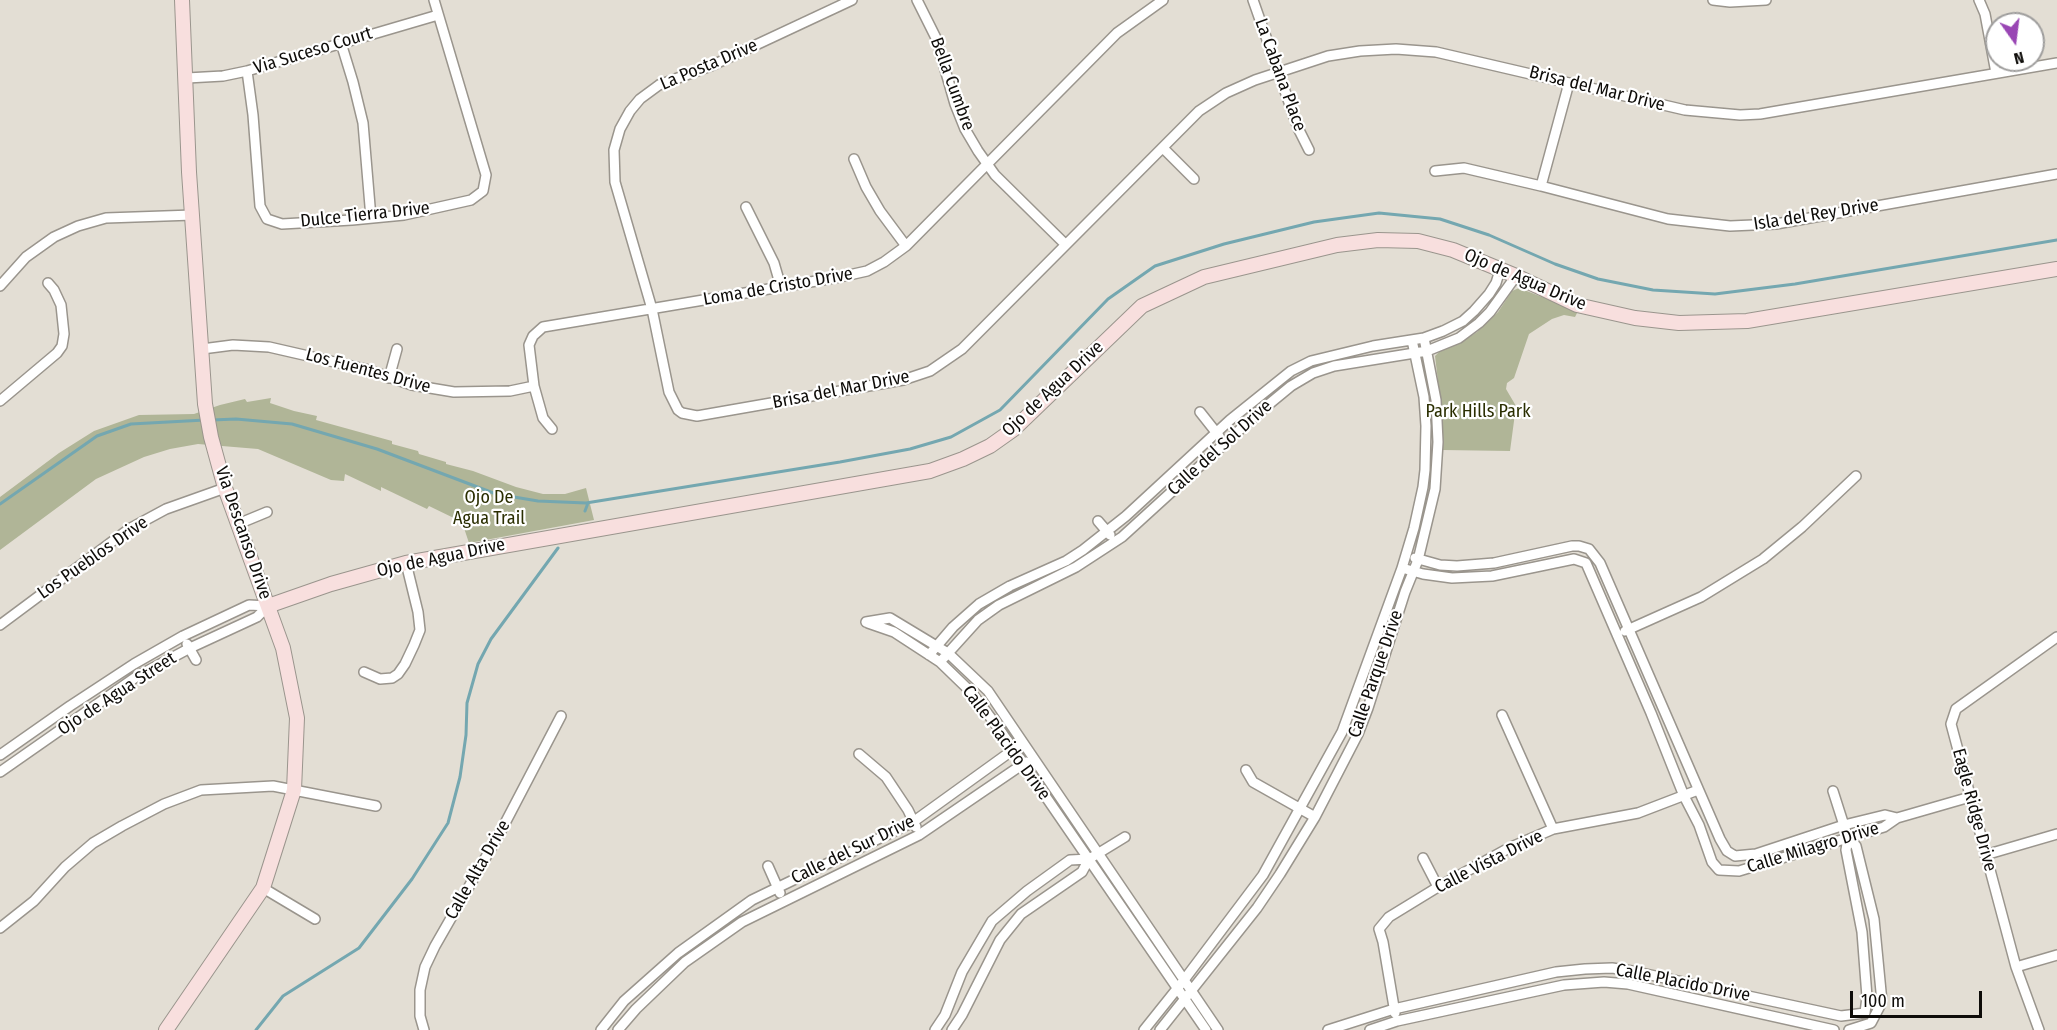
<!DOCTYPE html>
<html>
<head>
<meta charset="utf-8">
<style>
	body { margin:0 }
	#map { position:relative; width:2057px; height:1030px; overflow:hidden; background:#e3ded4; font-family:"Fira Sans Condensed",sans-serif }
	canvas { display:block }
	.north { position:absolute; left:1985px; top:12px; width:60px; height:60px; box-sizing:border-box; background:#fff; border:2px solid #9f9e9d; border-radius:50%; rotate:166deg; font-size:16px; font-weight:700; line-height:24px; text-align:center; color:#0e0c09 }
	.north::after { content:''; display:block; margin:auto; width:21px; height:27px; background:#9946b4; clip-path:polygon(50% 0,100% 100%,50% 72%,0 100%) }
	.scale { position:absolute; left:1850px; top:991px; width:132px; height:27px; box-sizing:border-box; border:3px solid #0e0c09; border-top:0; padding-left:8px; font-size:18px; line-height:21px; white-space:nowrap; color:#0e0c09; -webkit-text-stroke:4px #fff; paint-order:stroke }
</style>
</head>
<body>
<div id="map">
<canvas width="2057" height="1030"></canvas>
<div class="north">N</div>
<div class="scale">100 m</div>
</div>
<script>
const context = document.querySelector('canvas').getContext('2d');
context.lineJoin = 'round';
function fill(path, color) { context.fillStyle = color; context.fill(path, 'evenodd'); }
const shape = rows => new Path2D(rows.map(r => 'M' + r).join(''));
function trace(path, color, width, dash) { context.strokeStyle = color; context.lineWidth = width; context.lineCap = dash ? 'butt' : 'round'; context.setLineDash(dash || []); context.stroke(path); }
function write(font, color, halo, rows, align = 'center') {
  context.font = font + ' "Fira Sans Condensed",sans-serif'; context.lineWidth = 4.5; context.setLineDash([]); context.textBaseline = 'middle'; context.strokeStyle = halo; context.fillStyle = color; for (const [text, x, y, turn = 0] of rows) {
    context.save(); context.translate(x, y); context.rotate((+turn || 0) * Math.PI / 180); context.textAlign = isNaN(turn) ? turn : align; if (halo) context.strokeText(text, 0, 0); context.fillText(text, 0, 0); context.restore();
  }
}
fill(shape([
	[1519,288,1578,311,1575,317,1564,315,1552,319,1529,334,1514,378,1507,383,1506,389,1516,406,1510,451,1443,450,1443,423,1435,356,1441,350,1465,340,1477,332,1498,312,1512,291],
	[271,398,270,403,294,411,317,416,316,420,392,441,392,444,418,451,419,454,446,462,446,464,473,471,516,487,543,494,565,494,586,488,594,520,469,543,462,522,429,506,427,509,381,487,381,491,345,474,344,481,331,480,258,449,198,444,170,449,144,457,96,479,0,550,0,497,59,453,94,431,139,415,194,414,220,405,245,399,247,402]
]), '#b0b597');
trace(shape([
	[212,420,236,419,292,424,377,449,496,494,538,501,586,503,840,462,910,449,951,437,1000,410,1108,299,1155,266,1224,244,1314,222,1379,213,1440,219,1489,235,1555,264,1598,279,1653,290,1715,294,1795,284,2057,240],
	[0,504,97,436,131,424,205,420],
	[585,511,588,503],
	[256,1030,283,996,359,948,412,879,448,823,460,777,466,735,467,703,478,664,491,639,558,548]
]), '#74a7b0', 3);
const street = shape([
	[852,0,713,65,659,85,640,99,630,111,620,129,614,150,615,182,652,309,669,392,678,410,682,413,697,416,903,380,930,371,962,349,1199,111,1226,93,1255,80,1328,56,1360,51,1396,49,1436,52,1685,110,1740,115,1760,114,2057,63],
	[917,0,936,38,955,104,965,129,978,151,995,175,1065,244],
	[1253,0,1298,128,1309,150],
	[1713,0,1730,2,1766,0],
	[1979,0,1985,14,1996,73],
	[341,43,353,82,363,123,371,218],
	[247,71,253,115,260,206,267,219,282,224,352,220,404,215,471,200,483,191,486,175,434,0],
	[187,78,223,76,247,71,438,15],
	[1163,148,1194,179],
	[854,159,866,187,880,211,906,246],
	[1435,171,1464,168,1541,186,1668,219,1730,226,1776,224,2057,174],
	[1541,186,1569,83],
	[746,207,774,263,781,287],
	[0,286,26,257,54,237,78,226,106,218,193,215],
	[202,349,233,345,269,347,365,369,412,385,454,392,510,391,534,386],
	[389,378,397,349],
	[0,401,57,353,62,346,64,334,61,305,54,290,48,283],
	[1200,412,1219,436],
	[552,429,543,418,534,386,529,345,533,336,543,327,840,277,867,271,884,262,906,246,1117,33,1163,0],
	[1098,521,1110,535],
	[238,524,267,512],
	[1415,558,1440,565,1457,566,1494,563,1572,546,1579,546,1589,549,1600,563,1720,839,1727,851,1735,856,1756,854,1844,825,1885,815,1897,818],
	[1402,568,1423,574,1452,578,1492,576,1574,559,1586,563,1651,713,1684,796,1699,825,1712,862,1719,870,1739,871,1884,827,1897,818,1970,797],
	[866,622,890,618,948,653,988,691,1218,1030],
	[868,623,894,632,940,662,971,692,1000,730,1206,1030],
	[0,625,129,529,166,509,225,488],
	[1625,631,1701,597,1763,559,1802,527,1856,476],
	[187,644,196,660],
	[929,655,953,627,979,604,1010,586,1066,561,1083,550,1126,516,1230,420,1291,371,1311,361,1373,346,1424,338,1443,331,1463,321,1474,311,1489,294,1496,283,1500,270],
	[940,662,978,620,999,605,1076,567,1122,537,1257,414,1291,386,1313,373,1334,366,1427,351,1459,338,1479,323,1490,312,1516,276],
	[364,672,380,679,392,678,398,674,405,664,414,645,420,630,418,612,406,563],
	[1502,715,1553,829],
	[859,754,886,777,908,810,916,827],
	[0,755,70,706,134,664,183,636,249,605,268,606],
	[1246,770,1253,782,1315,817],
	[0,772,136,677,190,648,257,617,268,606],
	[1833,791,1848,838,1856,846,1874,919,1882,1002,1871,1023,1849,1030],
	[1985,855,2057,834],
	[1423,858,1438,887],
	[768,866,780,893],
	[263,888,315,919],
	[0,928,34,901,65,867,93,843,122,826,164,804,201,790,273,786,376,806],
	[2016,967,2057,955],
	[1395,1013,1383,942,1379,929,1389,917,1438,887,1509,848,1553,829,1638,813,1698,790],
	[424,1030,420,1016,420,990,425,967,435,946,502,829,561,716],
	[601,1030,624,1001,678,953,752,900,913,822,1017,747],
	[618,1030,636,1009,685,962,742,922,919,835,1026,762],
	[935,1030,945,1015,962,972,992,921,1027,891,1070,860,1089,859,1125,837],
	[952,1030,962,1015,1000,940,1021,914,1082,872,1089,859],
	[1144,1030,1184,980,1263,875,1342,732,1402,568,1414,528,1423,487,1425,470,1426,426,1424,397,1412,340],
	[1160,1030,1257,908,1280,874,1315,817,1358,734,1368,708,1405,592,1418,560,1435,489,1438,442,1436,400,1424,338],
	[1328,1030,1394,1009,1556,972,1585,969,1612,968,1632,971,1841,1016,1865,1013,1867,997,1862,932,1846,850,1848,838],
	[1370,1030,1397,1021,1564,985,1604,982,1628,984,1834,1030],
	[2039,1030,2016,967,1951,724,1956,709,2057,637]
]);
const secondary = shape([
	[268,606,331,584,406,563,930,471,963,459,990,446,1014,429,1142,306,1204,277,1337,245,1378,240,1418,241,1453,250,1516,276,1577,305,1635,318,1679,323,1747,321,2057,269],
	[166,1030,263,888,294,790,297,718,283,648,225,488,211,437,205,404,189,172,182,0]
]);
trace(street, '#9a958d', 12);
trace(secondary, '#9a958d', 16);
trace(street, '#fff', 9);
trace(secondary, '#f8dfde', 14);
write('18px', '#0e0c09', '#fff', [
	["Via Suceso Court",313,51,-17],
	["La Posta Drive",709,65,-23],
	["La Cabana Place",1280,75,70],
	["Bella Cumbre",952,84,70],
	["Brisa del Mar Drive",1597,89,14],
	["Dulce Tierra Drive",365,215,-6],
	["Isla del Rey Drive",1816,215,-9],
	["Ojo de Agua Drive",1525,280,23],
	["Loma de Cristo Drive",778,287,-10],
	["Los Fuentes Drive",368,371,15],
	["Ojo de Agua Drive",1053,389,-43],
	["Brisa del Mar Drive",841,390,-11],
	["Calle del Sol Drive",1220,448,-42],
	["Via Descanso Drive",243,533,71],
	["Los Pueblos Drive",93,558,-35],
	["Ojo de Agua Drive",441,558,-12],
	["Calle Parque Drive",1376,674,-71],
	["Ojo de Agua Street",117,694,-33],
	["Calle Placido Drive",1006,743,54],
	["Eagle Ridge Drive",1974,810,75],
	["Calle Milagro Drive",1813,848,-17],
	["Calle del Sur Drive",853,850,-26],
	["Calle Vista Drive",1489,862,-27],
	["Calle Alta Drive",478,870,-60],
	["Calle Placido Drive",1683,983,11]
]);
write('18px', '#2a2e00', '#fff', [
	["Park Hills Park",1478,412],
	["Ojo De",489,498],
	["Agua Trail",489,519]
]);
</script>
</body>
</html>
